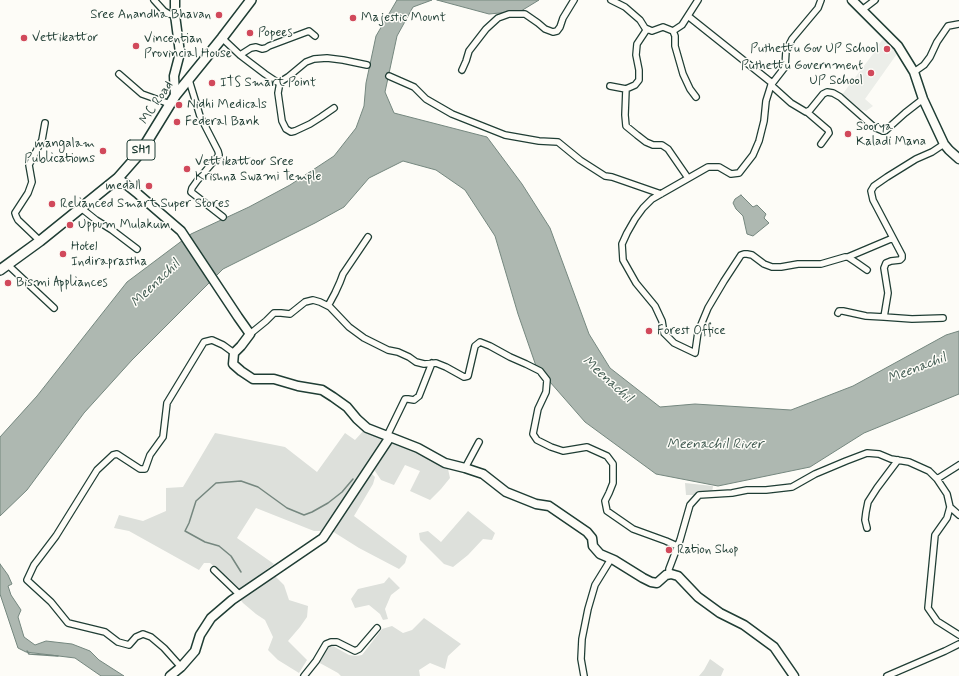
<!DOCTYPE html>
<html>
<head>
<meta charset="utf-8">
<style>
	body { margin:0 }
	canvas { display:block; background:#fdfcf7 }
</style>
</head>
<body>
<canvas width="959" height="676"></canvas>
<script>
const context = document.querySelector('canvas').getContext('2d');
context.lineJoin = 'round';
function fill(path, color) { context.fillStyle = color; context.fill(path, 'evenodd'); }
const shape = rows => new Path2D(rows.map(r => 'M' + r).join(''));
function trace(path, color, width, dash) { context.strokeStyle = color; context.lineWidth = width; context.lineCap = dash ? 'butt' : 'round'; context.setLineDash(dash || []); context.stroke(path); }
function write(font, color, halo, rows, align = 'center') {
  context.font = font + ' Mynerve,sans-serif'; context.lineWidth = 3; context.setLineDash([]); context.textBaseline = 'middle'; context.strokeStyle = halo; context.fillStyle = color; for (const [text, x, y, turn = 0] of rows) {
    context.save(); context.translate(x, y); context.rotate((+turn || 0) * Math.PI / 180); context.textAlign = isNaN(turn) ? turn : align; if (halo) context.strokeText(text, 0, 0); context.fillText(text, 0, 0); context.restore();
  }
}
fill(shape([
	[885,36,899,51,865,99,873,106,866,111,859,109,841,96,876,50,877,47]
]), '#eceee9');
fill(shape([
	[365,429,386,440,321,531,314,531,256,508,237,538,274,564,239,590,210,563,204,563,199,570,129,531,114,528,119,515,143,521,166,511,166,488,183,487,215,433,285,447,317,472,345,433,355,440],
	[393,441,427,455,448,469,450,478,441,489,430,500,410,491,420,471,405,465,394,485,381,480,373,468],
	[371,473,375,477,373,484,354,516,407,556,405,563,399,569,359,548,332,531],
	[685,483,713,486,712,493,700,493,695,495,686,495],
	[468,511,495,533,492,540,483,539,468,555,453,567,444,564,420,540,419,533,428,531,441,542],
	[274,575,284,585,289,600,308,606,307,617,300,627,288,641,307,660,299,673,278,660,268,650,273,637,265,620,256,614,243,603,240,599],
	[389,577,400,588,391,595,385,609,388,619,383,620,380,614,369,605,355,608,351,599,358,589,384,583],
	[424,618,461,644,448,656,445,669,430,663,419,670,420,676,341,676,338,673,318,662,329,646,333,646,349,655,356,656,362,655,382,629,392,626,403,633,412,630],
	[710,659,724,669,721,676,699,676,704,670]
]), '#dde0db');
const water = shape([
	[397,0,432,0,413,7,397,36,385,92,394,113,487,137,522,184,550,228,589,334,610,368,660,407,695,404,791,410,853,386,946,335,959,331,959,394,864,433,810,467,718,486,656,474,585,422,536,366,518,314,495,236,465,190,436,170,403,161,369,178,344,207,315,223,223,269,132,360,84,413,27,490,0,516,0,437,37,396,127,282,191,234,249,207,290,185,334,156,356,128,364,106,366,83,376,36,397,0],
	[437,0,539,0,521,11,489,14,437,0],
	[741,195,753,207,757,205,766,214,764,218,769,223,753,236,747,234,743,216,736,209,733,203,735,199,741,195],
	[0,564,8,575,12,584,8,586,11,595,21,610,18,617,24,637,35,645,46,641,72,644,90,651,99,660,124,676,101,676,75,658,26,652,18,648,0,594,0,564]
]);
fill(water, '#aeb8b1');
trace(water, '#75877f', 1);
trace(shape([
	[241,572,231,556,219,546,205,542,185,531,189,523,196,501,216,483,241,481,258,487,287,508,304,515,312,512,328,503,342,492,353,479],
	[27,651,29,654,58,656]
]), '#75877f', 1.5);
const street = shape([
	[154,0,164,11,169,14,175,15],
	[611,0,625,7,640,20,645,28,652,31,663,27,673,31,682,25,698,0],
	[821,0,818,8,792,39,786,51,785,67,771,85,766,101,764,121,759,141,753,155,739,173,731,174,719,167,708,167,652,199,643,208,635,219,627,233,622,244,623,260,636,283,655,306,662,321,664,333,674,343,695,353,698,332,708,308,724,281,741,255,744,254,747,254,752,255,764,264,772,267,781,267,798,264,821,264,845,257,848,257,857,263,867,270],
	[862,10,875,0],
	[688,16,772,83],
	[647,29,637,44,636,55,639,70,639,80,635,85,626,89,625,115,626,126,637,135,646,142,653,145,662,145,668,149,688,178],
	[673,31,675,36,675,46,683,74,690,89,696,97],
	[222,38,240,55,265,74,277,82,280,82,288,77,306,62,314,59,327,58,343,60,367,65],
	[240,55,251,48,256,47,262,49,266,48,269,46,309,31,315,36],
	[462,70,466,61,469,51,486,29,498,18,509,14,525,14,538,23,545,29,553,32,557,31,560,27,563,18,574,0],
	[914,72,924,65,930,57,937,42,948,26,959,24],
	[119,74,142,94,170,104],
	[389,76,414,87,426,99,452,114,505,135,539,141,558,142,580,160,605,176,612,177,661,194],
	[189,80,200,116,218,151,219,155,197,181,192,188,191,192,223,217],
	[280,82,278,93,282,121,286,129,291,132,295,131,310,124,321,117,334,108],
	[771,85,791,103,806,112,810,110,823,94,827,92,833,93,840,97,874,127,883,131,885,131,905,113,923,99],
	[610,86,626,89],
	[807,112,828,130,829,133,821,144],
	[81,208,96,220,112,230,137,249],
	[40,241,18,220,16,216,15,213,28,193,32,182,29,165,42,140,45,123],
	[848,257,893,238],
	[8,265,54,308],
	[328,306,335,293,340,282,343,274,368,237],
	[838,313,839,311,843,311,866,316,884,317],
	[943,318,912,319,884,317,888,293,884,268,886,263,891,261,900,260,902,258,902,255,873,200,871,191,874,186,887,177,916,159,932,152,944,144],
	[250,334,266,321,274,313,281,313,290,314,305,302,313,300,320,302,330,307,349,327,364,338,388,350,398,352,409,357,416,362,424,364,436,363,446,367,464,377,468,376,475,346,480,342,490,346,510,357,526,364,540,371,547,380,546,392,538,409,533,434,537,440,551,447,563,451,587,447,607,456,613,464,613,483,609,493,605,501,607,511,633,529,666,541,677,546],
	[387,436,405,399,408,399,414,400,419,396,432,363],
	[465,468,479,442],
	[937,479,947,494,950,507,947,518,935,535,928,608,937,621,959,635],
	[950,507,959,515],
	[867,528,865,520,866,512,868,502,877,488,898,460],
	[214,570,240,595],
	[669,574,669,569,680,540,690,505,699,495,732,493,747,490,766,490,792,487,815,474,846,461,867,453,879,454,891,459,909,462,929,471,937,479,959,465],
	[181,667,164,648,151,637,143,634,136,637,129,645,118,642,105,632,68,623,51,602,27,580,34,565,56,536,97,470,113,455,117,454,140,469,145,469,150,455,163,437,167,403,204,342,212,340,223,345,234,353],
	[304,676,316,661,326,644,331,642,337,642,355,651,359,649,377,628],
	[584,676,581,659,582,639,588,609,595,585,611,559],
	[887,676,945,651,959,644]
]);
const secondary = shape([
	[175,0,175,15,180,53,174,76,175,96],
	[852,0,898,46,914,72,923,99,944,144,949,150,959,159],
	[118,178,138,194,181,231,238,317,250,334,241,346,234,353,233,364,241,371,253,379,274,379,298,386,322,390,333,397,347,407,357,419,367,428,418,448,445,463,465,468,483,474,506,492,536,504,549,506,587,532,592,538,593,546,600,554,614,560,643,578,651,582,657,583,666,575,671,574,678,576,698,597,720,613,744,625,774,647,794,676],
	[170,676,181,667,195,651,200,635,211,618,232,600,323,538,390,437]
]);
const primary = shape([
	[0,270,40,241,118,178,140,153,175,96,222,38,251,0]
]);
trace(street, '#1f3d34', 8);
trace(secondary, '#1f3d34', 11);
trace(primary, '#1f3d34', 12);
trace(street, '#fdfcf7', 5.5);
trace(secondary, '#fdfcf7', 8);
trace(primary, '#fdfcf7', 9);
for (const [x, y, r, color] of [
	[219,15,4,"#d1495b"],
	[353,18,4,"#d1495b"],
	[250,33,4,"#d1495b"],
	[24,38,4,"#d1495b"],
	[136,46,4,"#d1495b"],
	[887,49,4,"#d1495b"],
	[871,73,4,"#d1495b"],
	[212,83,4,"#d1495b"],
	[179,105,4,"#d1495b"],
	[177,122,4,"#d1495b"],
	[848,134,4,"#d1495b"],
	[103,151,4,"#d1495b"],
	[187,169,4,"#d1495b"],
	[149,186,4,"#d1495b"],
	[52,204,4,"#d1495b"],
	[70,225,4,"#d1495b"],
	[63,254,4,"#d1495b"],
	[8,283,4,"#d1495b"],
	[649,331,4,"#d1495b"],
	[669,550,4,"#d1495b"]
]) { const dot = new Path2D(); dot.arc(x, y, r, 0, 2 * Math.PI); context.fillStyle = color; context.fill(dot); trace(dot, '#fdfcf7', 1.5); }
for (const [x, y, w] of [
	[141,150,28]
]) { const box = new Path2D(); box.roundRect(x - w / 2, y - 10, w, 20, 3); context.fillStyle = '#fdfcf7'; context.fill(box); trace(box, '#1f3d34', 1); }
write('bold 12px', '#1f3d34', null, [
	["SH1",141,150]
]);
write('13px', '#1f3d34', '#fdfcf7', [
	["Sree Anandha Bhavan",211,15,"right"],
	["Majestic Mount",361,18],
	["Popees",258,33],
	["Vettikattor",32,38],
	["Vincentian",144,39],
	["Provincial House",144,54],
	["Puthettu Gov UP School",879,49,"right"],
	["Puthettu Government",863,66,"right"],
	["UP School",863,81,"right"],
	["ITS Smart Point",220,83],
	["Nidhi Medicals",187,105],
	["Federal Bank",185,122],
	["Soorya",856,127],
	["Kaladi Mana",856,142],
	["mangalam",95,144,"right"],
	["Publicatioms",95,159,"right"],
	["Vettikattoor Sree",195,162],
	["Krishna Swami Temple",195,177],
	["medall",141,186,"right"],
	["Relianced Smart Super Stores",60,204],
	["Uppum Mulakum",78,225],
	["Hotel",71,247],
	["Indiraprastha",71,262],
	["Bismi Appliances",16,283],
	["Forest Office",657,331],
	["Ration Shop",677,550]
], 'left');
write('13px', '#1f3d34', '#fdfcf7', [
	["MC Road",157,103,-56]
]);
write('italic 14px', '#435c53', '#fdfcf7', [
	["Meenachil",156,284,-44],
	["Meenachil",917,369,-21],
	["Meenachil",607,380,42],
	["Meenachil River",715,445]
]);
</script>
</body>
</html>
